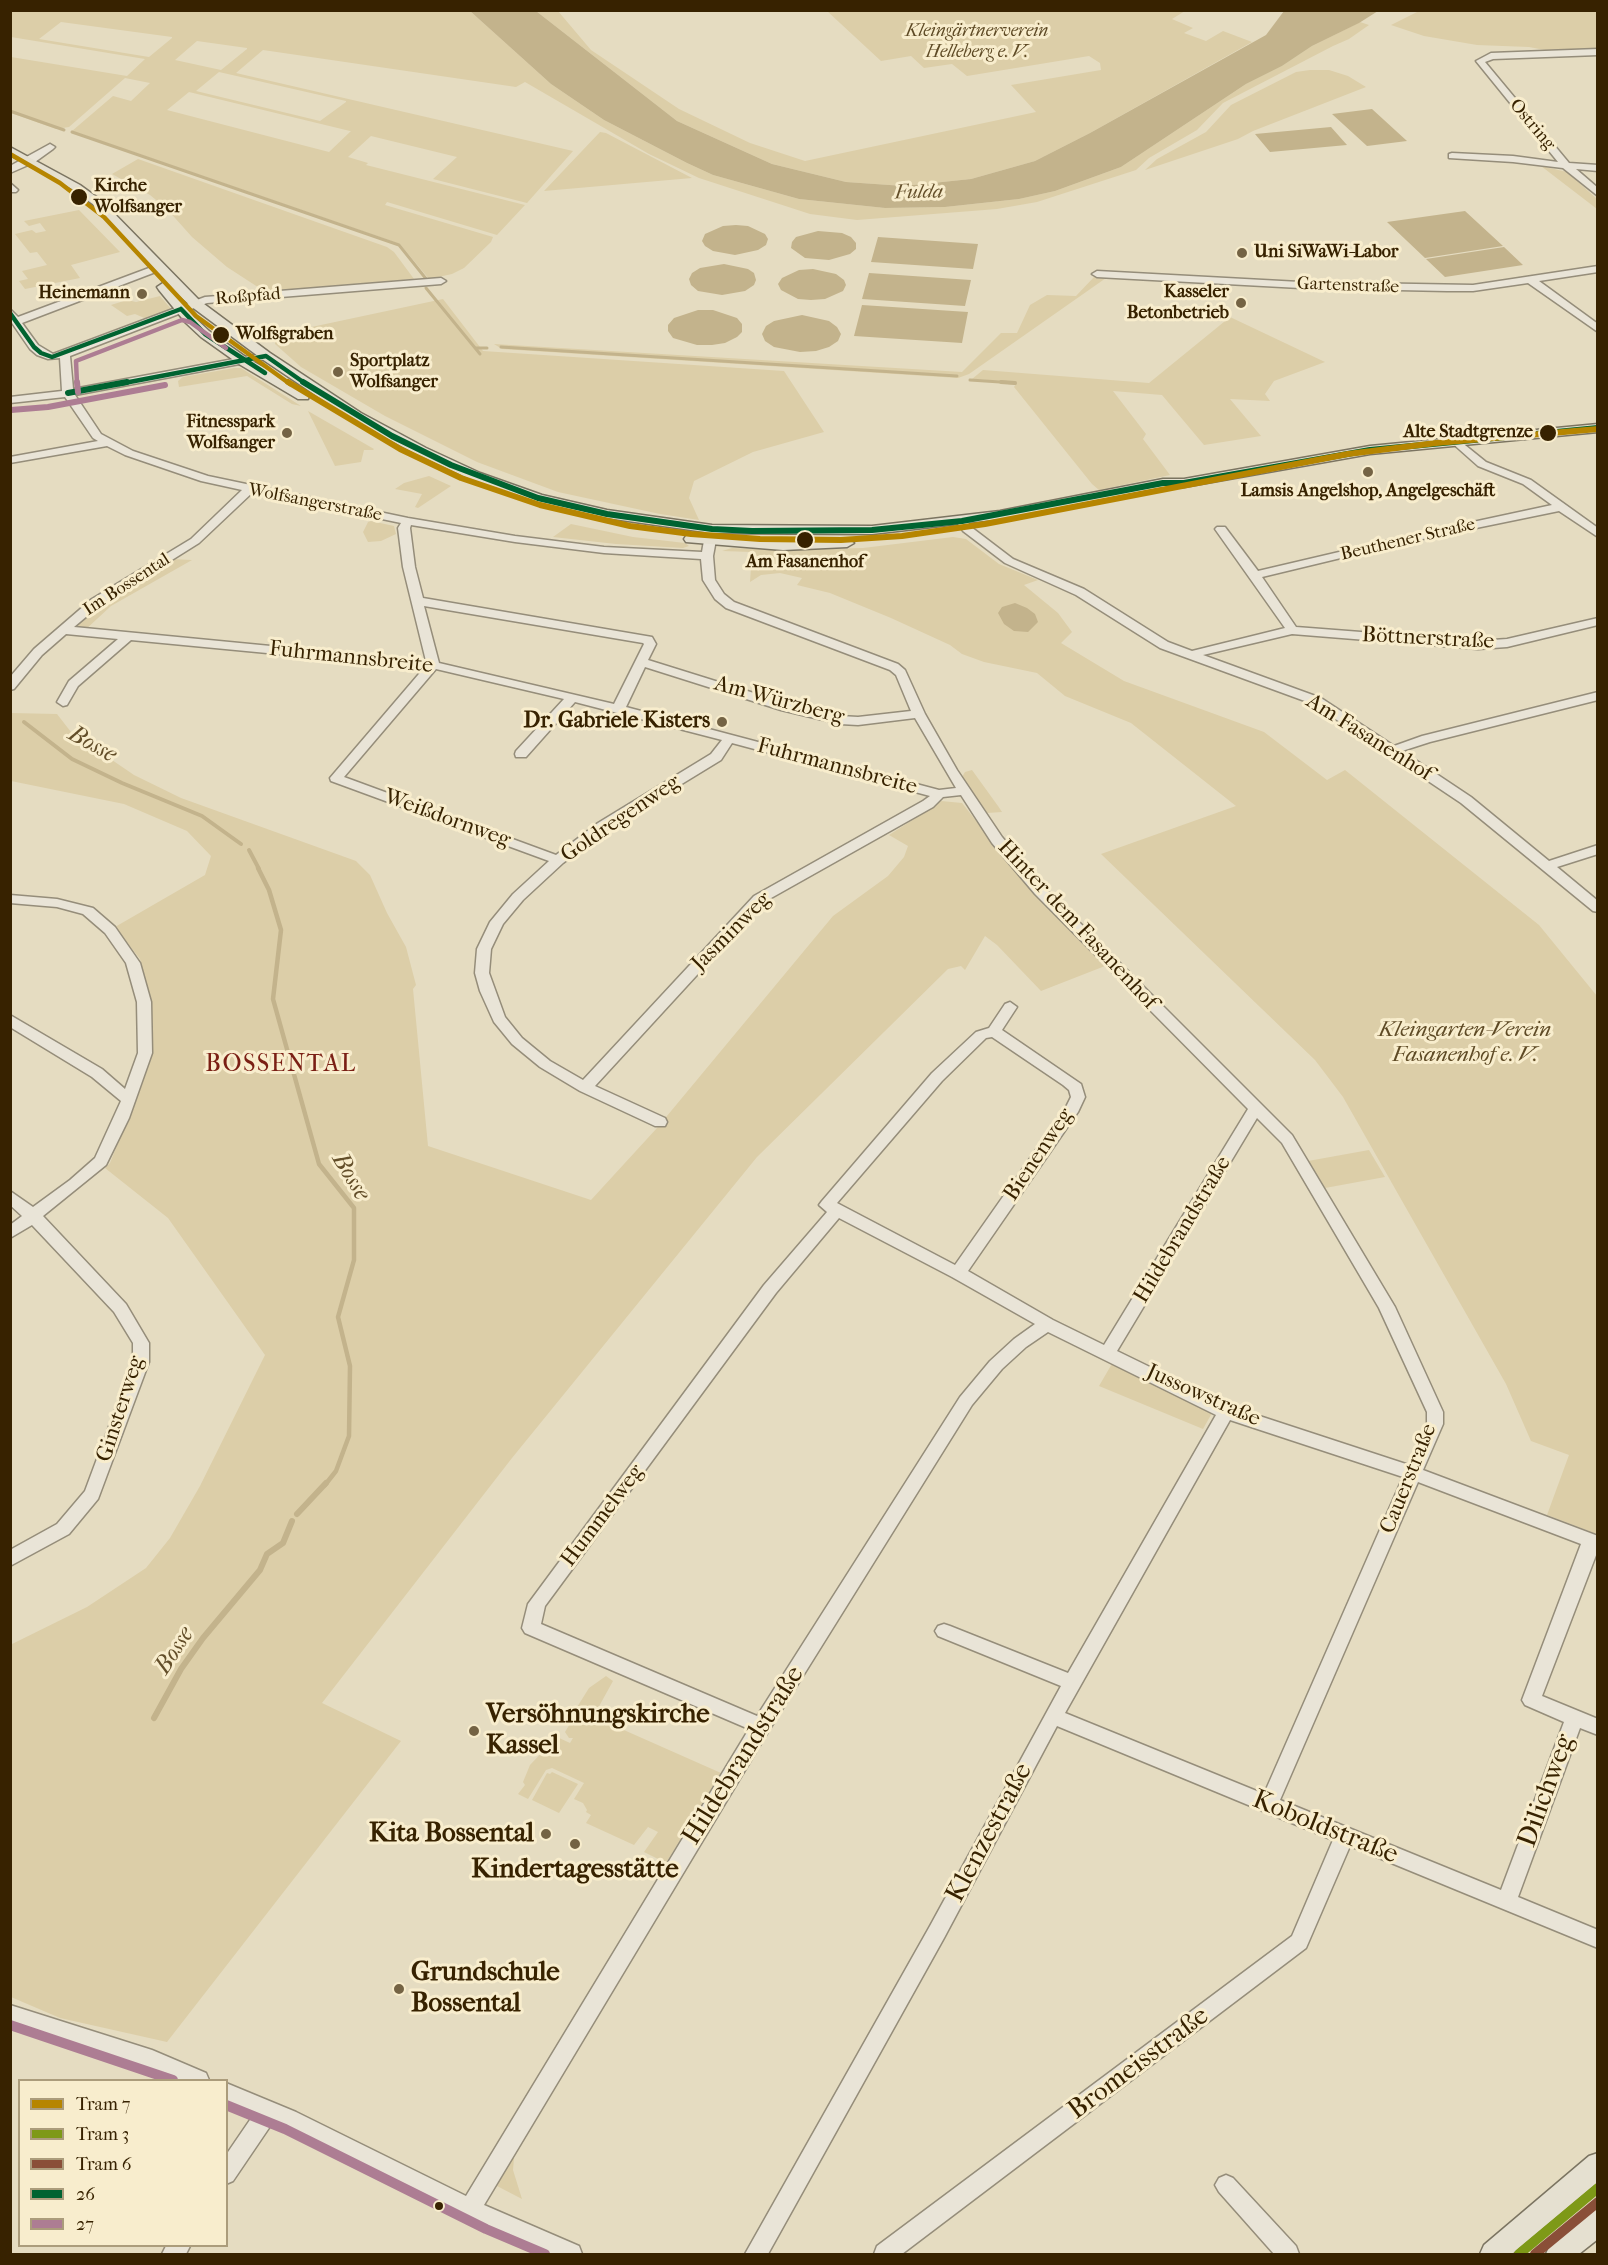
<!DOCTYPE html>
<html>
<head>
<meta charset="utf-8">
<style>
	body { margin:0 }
	#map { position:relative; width:1608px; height:2265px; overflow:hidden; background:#e5dcc1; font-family:"IM FELL French Canon",serif }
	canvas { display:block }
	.frame { position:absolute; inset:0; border:12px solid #372200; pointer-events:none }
	.legend { position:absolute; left:18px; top:2079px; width:210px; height:168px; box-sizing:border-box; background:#f8edcd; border:2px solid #ab9c7b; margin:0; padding:8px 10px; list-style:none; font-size:18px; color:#372200 }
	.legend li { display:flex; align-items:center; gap:12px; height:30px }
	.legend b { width:30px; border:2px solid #ab9c7b }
</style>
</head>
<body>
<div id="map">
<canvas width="1608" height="2265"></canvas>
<div class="frame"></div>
<ul class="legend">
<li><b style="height:8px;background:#b68500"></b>Tram 7</li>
<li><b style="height:8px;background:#7e9917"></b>Tram 3</li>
<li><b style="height:8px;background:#8a4f38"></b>Tram 6</li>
<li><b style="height:8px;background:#006331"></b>26</li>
<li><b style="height:8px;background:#ad7d93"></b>27</li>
</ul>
</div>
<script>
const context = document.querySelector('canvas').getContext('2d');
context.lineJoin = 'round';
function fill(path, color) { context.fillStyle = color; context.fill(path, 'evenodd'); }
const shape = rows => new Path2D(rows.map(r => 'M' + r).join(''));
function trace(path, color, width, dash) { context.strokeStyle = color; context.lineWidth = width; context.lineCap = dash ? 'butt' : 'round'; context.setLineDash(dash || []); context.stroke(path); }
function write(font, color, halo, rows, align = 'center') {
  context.font = font + ' "IM FELL French Canon",serif'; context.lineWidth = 6; context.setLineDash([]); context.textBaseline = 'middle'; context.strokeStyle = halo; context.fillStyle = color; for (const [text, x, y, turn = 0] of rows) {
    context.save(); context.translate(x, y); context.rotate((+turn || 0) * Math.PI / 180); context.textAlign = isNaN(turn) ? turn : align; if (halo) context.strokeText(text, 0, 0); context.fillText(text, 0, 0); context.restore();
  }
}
fill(shape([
	[11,11,470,11,551,84,604,120,687,163,713,175,799,199,885,208,945,207,1019,199,1055,191,1121,167,1246,84,1282,66,1312,46,1360,22,1369,25,1349,39,1333,46,1223,103,1197,130,1149,158,1136,170,1037,202,997,209,857,220,810,214,699,178,649,154,525,82,516,87,263,50,236,73,573,151,527,203,433,179,457,157,371,136,348,157,368,163,366,165,525,205,497,235,387,202,385,205,493,237,491,242,464,268,452,274,429,279,400,244,72,131,113,96,131,101,150,83,125,78,69,127,56,129,11,113,11,57,127,76,145,59,11,37],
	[61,22,172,37,172,38,149,57,39,39],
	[197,41,247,48,247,49,221,70,175,60],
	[219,72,346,101,346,102,320,121,196,91],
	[189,92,350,131,351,131,329,152,167,110],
	[536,11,558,11,591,50,679,109,750,143,805,161,1036,112,1011,85,1101,70,1100,63,1089,56,967,76,952,64,924,68,911,56,881,61,827,11,1185,11,1172,19,1193,28,1184,33,1206,41,1223,31,1252,42,1090,133,1035,161,971,179,904,186,846,182,772,164,677,121],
	[1419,11,1597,11,1597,49,1550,51,1529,47,1477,45,1424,36,1391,25],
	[1310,70,1329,70,1348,76,1366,87,1253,131,1238,139,1145,170,1157,159,1206,132,1231,105,1296,72],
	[600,132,606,133,692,178,544,191],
	[138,159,387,247,394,252,414,279,267,293,227,267,192,237,167,209,150,195,112,174],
	[1541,166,1567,172,1597,199,1597,209],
	[79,210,120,252,71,265,80,278,25,289,19,281,28,279,22,271,47,265,37,252,30,253,15,234,32,230,36,233,46,231,40,223,29,226,24,221],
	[1094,277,1106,278,969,374,958,378,502,349,494,344,962,372,1001,333,1017,333,1030,305,1047,295,1076,296],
	[160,296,172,310,149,320,135,314,127,316,111,305,127,300,136,302],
	[443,299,483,351,784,371,824,432,753,452,694,481,689,498,699,520,660,514,558,492,477,462,385,416,301,367,275,344,274,335],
	[1230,317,1325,362,1274,381,1265,394,1270,401,1230,399,1261,436,1204,445,1162,395,1113,391,1146,434,1143,439,1170,475,1099,490,1092,484,1014,387,1017,382,972,379,983,370,1149,383],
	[234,368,241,368,301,406,292,404,247,376,179,387,178,381,183,377],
	[308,411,374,449,373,450,364,450,361,462,335,466],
	[429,476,451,486,418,508,415,507,422,494,395,489,404,483],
	[371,521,394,526,396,534,381,541,368,542,363,532,368,522],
	[571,524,633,537,685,543,689,546,683,548,616,544,553,537],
	[953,537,966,539,999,564,1038,580,1024,585,1058,613,1072,632,1061,643,1124,681,1264,732,1327,780,1345,770,1539,925,1597,996,1597,1534,1547,1515,1569,1455,1531,1441,1506,1384,1343,1097,1315,1060,1101,854,1236,806,1131,723,1065,696,1037,673,984,662,962,654,950,645,891,618,830,593,797,585,802,578,780,573,761,575,750,582,752,552,722,551,732,548,779,550,863,548],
	[172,559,192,560,111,606,84,631,65,630,97,602],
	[11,713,57,714,71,732,134,775,181,798,356,861,370,875,387,913,406,947,416,985,413,989,428,1146,591,1200,657,1128,833,916,888,876,904,857,908,846,889,835,922,814,921,812,941,801,962,803,1030,889,1105,966,1041,991,997,945,985,936,965,970,961,966,948,969,757,1157,512,1458,322,1703,401,1741,167,2042,60,2018,11,1997,10,1645,87,1607,146,1568,170,1538,200,1486,265,1355,168,1218,105,1168,110,1163,135,1100,150,1001,140,959,115,927,205,875,211,856,187,831,124,804,11,781],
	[972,770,998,806,1002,812,987,813,962,777,965,772],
	[1369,1150,1385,1177,1325,1188,1308,1161],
	[1113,1362,1212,1413,1203,1429,1099,1386],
	[606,1676,613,1681,597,1710,599,1719,721,1773,666,1863,644,1852,658,1832,648,1827,634,1845,586,1823,591,1815,586,1812,587,1810,583,1803,574,1799,584,1783,552,1768,546,1770,528,1799,518,1794,525,1785,523,1782,530,1765,546,1748,549,1749,557,1737,570,1743,573,1738,569,1738,565,1732,571,1722,574,1712,589,1688],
	[552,1772,578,1784,559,1813,532,1800,547,1773,550,1774],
	[512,2157,514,2158,513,2170,522,2199,497,2186,497,2182]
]), '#dccea8');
fill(shape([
	[470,11,536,11,677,121,772,164,846,182,904,186,971,179,1035,161,1090,133,1266,35,1284,11,1378,11,1359,23,1312,46,1282,66,1246,84,1121,167,1055,191,1019,199,945,207,885,208,799,199,713,175,687,163,604,120,551,84],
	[1372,109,1407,141,1367,146,1332,114],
	[1331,127,1347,145,1270,152,1255,134],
	[1465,211,1503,246,1425,258,1387,222],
	[736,225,748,226,765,234,768,239,766,245,758,250,735,255,713,251,705,246,702,241,705,234,723,226],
	[818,231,842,233,851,237,856,243,856,249,850,254,829,260,805,258,791,248,792,242,796,237],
	[878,237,978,244,973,269,871,262],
	[1504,247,1523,265,1445,277,1426,259],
	[724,264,748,269,754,273,756,280,754,285,745,291,722,295,698,291,691,285,689,279,692,273,700,268],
	[813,269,836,274,844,280,846,285,843,291,825,299,811,300,798,299,781,290,778,284,782,278,799,270],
	[869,273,971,280,965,306,862,299],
	[862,305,968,312,962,343,854,336],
	[698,310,713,310,737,318,742,324,742,332,737,337,725,343,712,345,697,345,673,338,668,331,668,325,674,318],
	[802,315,829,321,837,327,841,334,838,341,829,347,816,351,800,352,774,347,765,341,762,334,766,326,774,321],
	[1015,603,1027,608,1035,614,1038,622,1028,632,1014,631,1004,624,998,613,1002,607]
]), '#c3b38c');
trace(shape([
	[10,111,64,130],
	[72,132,399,245,427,280],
	[426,288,480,354],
	[501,347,957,376],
	[476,348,487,348],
	[970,380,1015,383]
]), '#c3b38c', 3);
trace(shape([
	[1001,382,1015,383],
	[24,722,72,759,122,783,202,816,241,844],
	[249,850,259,869]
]), '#c3b38c', 4);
trace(shape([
	[258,868,269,890,281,930,273,999,319,1164,354,1208,354,1260,338,1317,350,1366,349,1436,336,1471,325,1485]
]), '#c3b38c', 4.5);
trace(shape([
	[297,1514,326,1483],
	[154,1718,181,1669,203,1638,260,1570,267,1554,283,1543,292,1521]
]), '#c3b38c', 6);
const minor = shape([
	[1598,49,1598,55,1493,59,1485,62,1569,163,1598,165,1598,171,1576,169,1598,188,1598,196,1563,168,1513,162,1449,158,1449,154,1452,153,1513,156,1558,162,1476,61,1491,53,1598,49],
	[50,144,55,147,53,149,35,162,10,173,10,166,50,144],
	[10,183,18,190,16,192,10,192,10,183],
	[1598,266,1598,272,1539,281,1598,324,1598,332,1528,283,1473,291,1447,291,1300,288,1097,277,1092,274,1097,271,1300,282,1473,285,1598,266],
	[149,268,154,271,153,273,22,323,38,345,53,354,205,297,441,278,446,281,441,284,207,303,70,356,73,389,266,353,271,356,266,359,75,395,101,434,133,451,208,476,408,518,515,536,604,547,702,552,706,529,712,526,716,527,718,529,713,556,715,580,724,594,734,602,898,664,905,670,925,714,957,770,1002,837,1045,888,1292,1135,1395,1307,1443,1412,1443,1424,1423,1470,1598,1536,1598,1550,1542,1696,1598,1719,1598,1735,1580,1728,1518,1897,1598,1930,1598,1948,1350,1846,1306,1948,902,2254,874,2254,877,2246,1292,1936,1333,1840,1057,1726,944,1938,768,2254,745,2254,930,1926,1061,1686,938,1636,935,1631,938,1626,944,1624,950,1626,1068,1673,1216,1415,1048,1332,1026,1347,1002,1369,972,1405,768,1732,484,2205,579,2246,582,2254,547,2254,483,2227,273,2122,233,2181,226,2184,226,2155,254,2114,226,2103,226,2083,296,2112,466,2196,749,1729,525,1633,522,1628,528,1604,764,1285,827,1212,819,1205,822,1201,932,1073,976,1032,989,1028,1005,1004,1010,1002,1017,1007,1002,1030,1081,1084,1085,1097,1078,1112,968,1271,1053,1320,1104,1345,1248,1109,1035,894,992,843,961,795,943,797,933,807,764,902,595,1086,665,1118,667,1122,665,1126,655,1126,580,1091,540,1067,512,1044,494,1022,480,991,475,973,477,949,490,922,513,894,549,861,331,781,330,778,424,668,131,640,78,686,67,705,63,706,57,702,69,681,118,639,66,634,42,655,14,689,10,690,10,677,34,649,92,599,191,539,242,490,201,481,125,455,107,446,10,463,10,457,98,441,93,438,65,397,10,403,10,397,62,391,60,358,48,359,37,355,30,349,10,320,10,309,18,317,149,268],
	[253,492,401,523,398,528,403,567,426,661,74,627,100,605,199,543,253,492],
	[411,525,515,542,604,553,701,559,703,580,715,599,726,608,890,670,896,675,911,711,858,717,840,716,789,704,648,660,656,644,652,637,423,598,415,567,410,528,411,525],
	[424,606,643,643,644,644,614,704,439,663,424,606],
	[645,667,781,710,840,724,858,725,915,718,956,788,939,790,626,707,645,667],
	[436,669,564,699,516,751,515,754,516,757,526,757,575,702,722,740,711,754,598,823,556,855,344,777,436,669],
	[732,743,930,796,923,801,754,896,583,1080,550,1061,522,1038,505,1017,489,973,491,949,503,924,523,900,563,863,608,829,721,760,732,743],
	[992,1037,1063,1085,1069,1090,1071,1097,1066,1107,955,1265,837,1203,942,1081,986,1038,992,1037],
	[1257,1118,1282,1143,1379,1308,1427,1412,1427,1424,1409,1465,1232,1407,1117,1351,1257,1118],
	[839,1218,952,1277,1035,1324,1014,1339,990,1361,960,1397,757,1716,541,1624,545,1606,776,1293,839,1218],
	[1230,1420,1403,1477,1264,1794,1065,1713,1230,1420],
	[1418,1482,1581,1544,1522,1700,1525,1705,1564,1722,1501,1890,1280,1800,1418,1482],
	[1455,437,1486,462,1531,480,1598,528,1598,537,1559,511,1403,543,1262,577,1296,627,1478,641,1507,639,1598,618,1598,625,1507,647,1478,649,1292,634,1203,655,1321,698,1394,746,1422,736,1598,692,1598,700,1430,742,1402,751,1471,797,1549,861,1598,845,1598,854,1557,867,1598,901,1598,912,1593,911,1461,803,1313,704,1160,648,1076,595,1005,563,963,531,956,521,962,518,966,519,971,527,1013,559,1084,589,1168,642,1192,651,1285,628,1215,529,1217,527,1225,527,1258,571,1403,537,1552,505,1523,484,1478,466,1451,442,1450,440,1455,437],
	[10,895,57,899,93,908,115,927,140,963,151,1002,152,1053,129,1118,106,1165,43,1216,126,1304,149,1343,149,1362,98,1499,69,1534,10,1566,10,1550,57,1524,85,1491,133,1362,133,1343,114,1312,32,1225,10,1238,10,1225,22,1216,10,1205,10,1191,33,1207,70,1180,95,1158,121,1101,92,1077,10,1027,10,1015,102,1069,125,1089,138,1053,137,1002,126,963,105,933,83,914,57,907,10,903,10,895],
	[10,2005,152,2050,206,2073,209,2080,177,2080,149,2069,10,2024,10,2005],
	[1226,2175,1233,2178,1296,2246,1299,2254,1274,2254,1219,2192,1215,2185,1219,2178,1226,2175],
	[166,2246,190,2246,186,2254,162,2254,166,2246]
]);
const major = shape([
	[10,147,80,185,102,201,200,301,270,353,361,413,426,448,480,473,542,495,607,510,712,525,872,526,1000,511,1163,479,1184,479,1370,446,1598,424,1598,432,1370,454,1184,487,1163,487,1000,519,872,534,712,533,607,518,533,501,470,479,416,454,351,419,262,359,192,307,173,290,94,205,72,189,10,155,10,147],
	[163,283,167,284,194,317,209,331,247,358,308,393,309,396,308,399,298,399,239,364,201,337,186,323,159,290,157,287,163,283],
	[691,535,783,542,847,539,854,543,847,547,783,550,686,542,684,539,686,536,691,535],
	[1598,2153,1598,2182,1512,2254,1480,2254,1484,2245,1589,2156,1598,2153],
	[1598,2209,1598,2239,1579,2254,1546,2254,1550,2245,1589,2213,1598,2209]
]);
trace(minor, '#958d7a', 3);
trace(major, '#7b7461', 3);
fill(minor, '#e9e4d7');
fill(major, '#e5e0d0');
trace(shape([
	[181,309,205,334,265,373],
	[10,313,34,347,41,353,52,357,181,309],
	[119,384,266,356,306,384]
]), '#006331', 4.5);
trace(shape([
	[303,382,392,436,451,465,538,498,607,514,712,529,752,531,872,530,962,521,1163,483,1184,483,1370,450,1598,428],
	[68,393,127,382]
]), '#006331', 6);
trace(shape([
	[77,384,76,361,182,320,190,322,226,348]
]), '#ad7d93', 4.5);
trace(shape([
	[77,382,78,392],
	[11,410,48,407,165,385]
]), '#ad7d93', 6);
trace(shape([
	[10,2025,173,2080],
	[226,2105,285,2129,486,2229,545,2254]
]), '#ad7d93', 10);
trace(shape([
	[10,154,60,183,104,217,196,316,290,384]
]), '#b68500', 4.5);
trace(shape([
	[288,382,400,449,461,478,540,505,630,526,691,534,760,539,841,540,902,536,985,524,1348,454,1436,443,1598,429]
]), '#b68500', 6);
trace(shape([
	[1519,2254,1598,2188]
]), '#7e9917', 10);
trace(shape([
	[1535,2254,1598,2202]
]), '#8a4f38', 10);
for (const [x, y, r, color] of [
	[79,197,9,"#372200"],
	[1242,253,6,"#746344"],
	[142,294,6,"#746344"],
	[1241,303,6,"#746344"],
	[221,335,9,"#372200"],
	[338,372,6,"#746344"],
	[287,433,6,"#746344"],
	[1548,433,9,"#372200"],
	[1368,472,6,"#746344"],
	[805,540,9,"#372200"],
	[722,722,6,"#746344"],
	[474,1731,6,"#746344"],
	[546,1834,6,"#746344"],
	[575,1844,6,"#746344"],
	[399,1989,6,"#746344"],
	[439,2206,5,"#372200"]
]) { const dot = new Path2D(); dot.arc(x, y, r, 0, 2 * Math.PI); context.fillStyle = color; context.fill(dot); trace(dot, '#f8edcd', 2); }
write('italic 18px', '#5e4a25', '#f8edcd', [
	["Kleingärtnerverein",977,32],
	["Helleberg e. V.",977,53]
]);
write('18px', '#372200', '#f8edcd', [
	["Ostring",1532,125,50],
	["Gartenstraße",1348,286,2],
	["Roßpfad",248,297,-5],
	["Wolfsangerstraße",315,503,11],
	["Beuthener Straße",1408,540,-13],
	["Im Bossental",127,585,-33]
]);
write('bold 18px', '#372200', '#f8edcd', [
	["Kirche",94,187],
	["Wolfsanger",94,208],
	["Wolfsgraben",236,335],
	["Alte Stadtgrenze",1533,433,"right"],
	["Am Fasanenhof",805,563,"center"]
], 'left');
write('bold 18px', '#372200', '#f8edcd', [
	["Uni SiWaWi-Labor",1254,253,"left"],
	["Kasseler",1229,293],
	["Betonbetrieb",1229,314],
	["Heinemann",130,294],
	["Sportplatz",350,362,"left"],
	["Wolfsanger",350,383,"left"],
	["Fitnesspark",275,423],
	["Wolfsanger",275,444],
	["Lamsis Angelshop, Angelgeschäft",1368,492,"center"]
], 'right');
write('italic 20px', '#634e29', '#f8edcd', [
	["Fulda",919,193,-1]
]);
write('22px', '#372200', '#f8edcd', [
	["Böttnerstraße",1428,639,3],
	["Fuhrmannsbreite",351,658,6],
	["Am Würzberg",779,701,15],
	["Am Fasanenhof",1369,738,32],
	["Fuhrmannsbreite",837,767,15],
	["Weißdornweg",447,819,20],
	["Goldregenweg",621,819,-34],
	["Hinter dem Fasanenhof",1077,925,47],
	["Jasminweg",732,932,-45],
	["Bienenweg",1039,1155,-56],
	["Hildebrandstraße",1183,1230,-59],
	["Jussowstraße",1203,1396,24],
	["Ginsterweg",121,1409,-72],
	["Cauerstraße",1409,1479,-68],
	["Hummelweg",603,1516,-53]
]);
write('bold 22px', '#372200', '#f8edcd', [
	["Dr. Gabriele Kisters",710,722]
], 'right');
write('italic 22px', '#5e4a25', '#f8edcd', [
	["Kleingarten-Verein",1465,1031],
	["Fasanenhof e. V.",1465,1056]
]);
write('italic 24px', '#634e29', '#f8edcd', [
	["Bosse",92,745,29],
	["Bosse",350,1177,59],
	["Bosse",175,1651,-57]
]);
context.letterSpacing = '1.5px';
write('24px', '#7a1f14', '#f8edcd', [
	["BOSSENTAL",281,1065]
]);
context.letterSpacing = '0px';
write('bold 27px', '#372200', '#f8edcd', [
	["Versöhnungskirche",486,1715],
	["Kassel",486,1746],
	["Kita Bossental",534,1834,"right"],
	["Kindertagesstätte",575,1870,"center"],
	["Grundschule",411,1973],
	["Bossental",411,2004]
], 'left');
write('27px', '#372200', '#f8edcd', [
	["Hildebrandstraße",744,1756,-58],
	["Dilichweg",1547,1791,-70],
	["Koboldstraße",1325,1828,22],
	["Klenzestraße",990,1833,-62],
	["Bromeisstraße",1139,2064,-37]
]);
</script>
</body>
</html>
